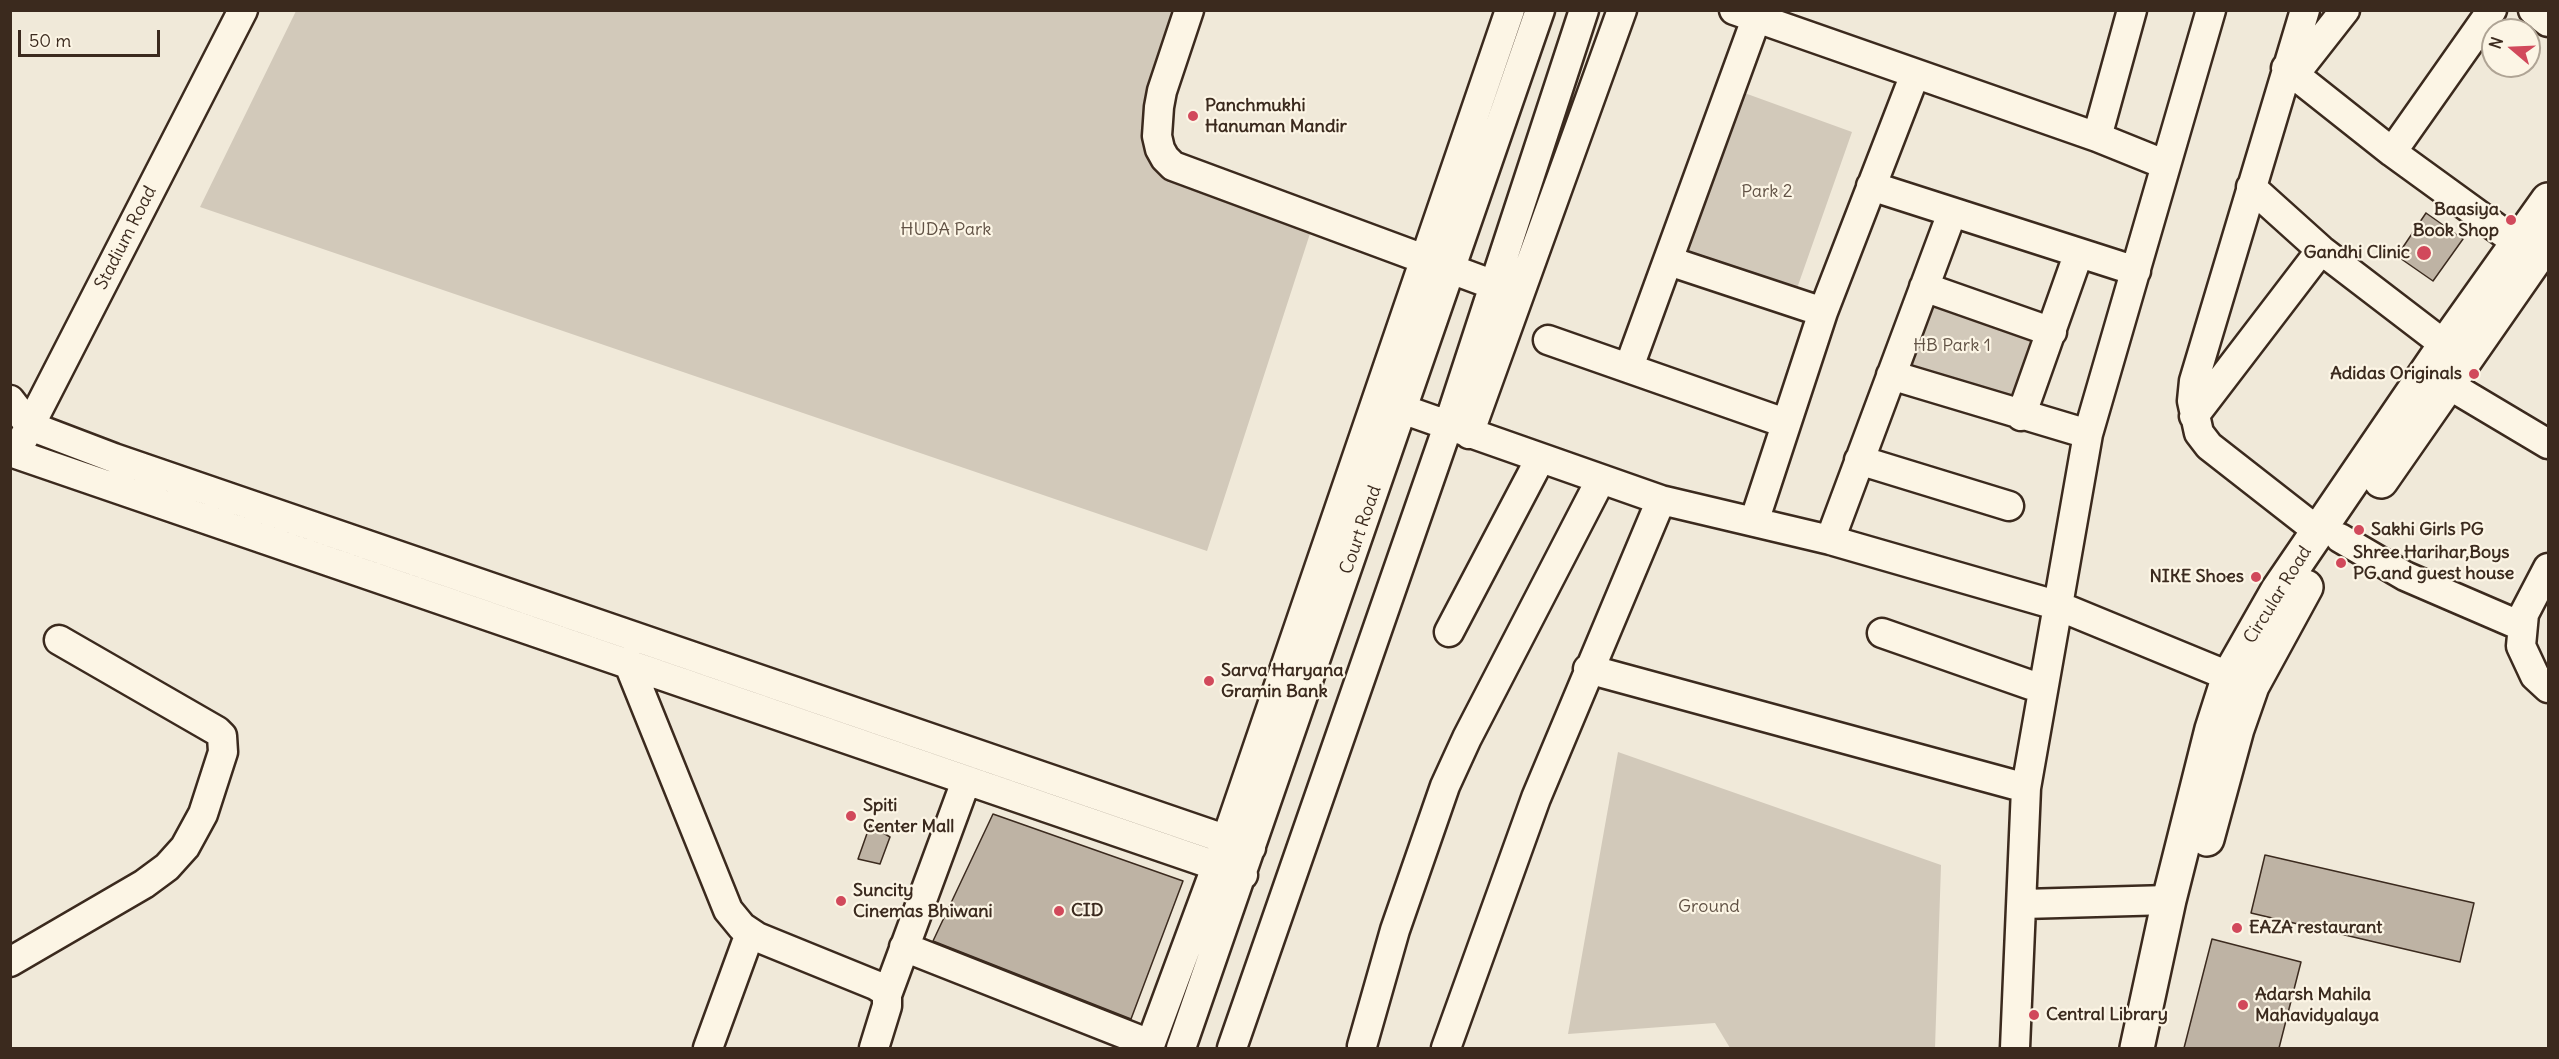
<!DOCTYPE html>
<html>
<head>
<meta charset="utf-8">
<style>
	body { margin:0 }
	#map { position:relative; width:2559px; height:1059px; overflow:hidden; background:#f0e9d9; font-family:Delius,sans-serif }
	canvas { display:block }
	.frame { position:absolute; inset:0; border:12px solid #3b2a1e; pointer-events:none }
	.north { position:absolute; left:2481px; top:18px; width:60px; height:60px; box-sizing:border-box; background:#fcf5e5; border:2px solid #afa495; border-radius:50%; rotate:289deg; font-size:16px; font-weight:700; line-height:24px; text-align:center; color:#3b2a1e }
	.north::after { content:''; display:block; margin:auto; width:21px; height:27px; background:#d1495b; clip-path:polygon(50% 0,100% 100%,50% 72%,0 100%) }
	.scale { position:absolute; left:18px; top:30px; width:142px; height:27px; box-sizing:border-box; border:3px solid #3b2a1e; border-top:0; padding-left:8px; font-size:18px; line-height:21px; white-space:nowrap; color:#3b2a1e; -webkit-text-stroke:4px #fcf5e5; paint-order:stroke }
</style>
</head>
<body>
<div id="map">
<canvas width="2559" height="1059"></canvas>
<div class="frame"></div>
<div class="north">N</div>
<div class="scale">50 m</div>
</div>
<script>
const context = document.querySelector('canvas').getContext('2d');
context.lineJoin = 'round';
function fill(path, color) { context.fillStyle = color; context.fill(path, 'evenodd'); }
const shape = rows => new Path2D(rows.map(r => 'M' + r).join(''));
function trace(path, color, width, dash) { context.strokeStyle = color; context.lineWidth = width; context.lineCap = dash ? 'butt' : 'round'; context.setLineDash(dash || []); context.stroke(path); }
function write(font, color, halo, rows, align = 'center') {
  context.font = font + ' Delius,sans-serif'; context.lineWidth = 4.5; context.setLineDash([]); context.textBaseline = 'middle'; context.strokeStyle = halo; context.fillStyle = color; for (const [text, x, y, turn = 0] of rows) {
    context.save(); context.translate(x, y); context.rotate((+turn || 0) * Math.PI / 180); context.textAlign = isNaN(turn) ? turn : align; if (halo) context.strokeText(text, 0, 0); context.fillText(text, 0, 0); context.restore();
  }
}
fill(shape([
	[1199,10,1150,149,1318,209,1207,551,200,207,296,11],
	[1739,91,1852,132,1795,294,1681,257],
	[1926,291,2047,334,2019,411,1895,373],
	[1618,752,1941,865,1935,1048,1730,1048,1715,1023,1568,1034]
]), '#d2c9ba');
const building = shape([
	[2426,213,2463,239,2433,281,2397,256,2426,213],
	[993,814,1183,881,1131,1019,933,941,993,814],
	[870,825,890,837,880,864,858,859,870,825],
	[2265,855,2474,903,2460,962,2251,913,2265,855],
	[2212,939,2301,962,2279,1048,2184,1048,2212,939]
]);
fill(building, '#beb3a4');
trace(building, '#3b2a1e', 1.5);
const minor = shape([
	[1189,10,1162,91,1159,107,1157,136,1160,149,1165,158,1173,166,1494,285],
	[1734,10,2097,137,2164,164],
	[2305,10,2194,381,2192,401,2199,433,2209,446,2319,532],
	[2533,10,2548,22],
	[2286,68,2392,152,2516,242],
	[2294,75,2345,10],
	[2097,137,2132,10],
	[2392,152,2492,10],
	[1871,186,2136,271],
	[2251,187,2321,250,2445,345],
	[1669,261,1823,312],
	[1924,287,2052,332],
	[1548,340,1785,423],
	[1629,367,1756,19],
	[1891,375,2088,434],
	[2449,385,2548,444],
	[10,400,30,426,114,458,1251,848],
	[1402,409,1661,500,1830,540,2056,605,2248,684],
	[2021,416,2078,255],
	[2194,416,2321,250],
	[1469,434,1622,10],
	[22,441,243,10],
	[16,454,1243,875],
	[1859,460,2009,506],
	[1754,522,1823,312,1915,74],
	[2340,538,2405,576,2521,626],
	[1830,540,1952,213],
	[2548,568,2524,614,2521,646,2535,676,2548,688],
	[1449,632,1540,459],
	[1882,633,2042,689],
	[628,662,728,910,742,927,757,937,875,985,883,990,887,995,887,1006,874,1048],
	[1588,669,2026,788],
	[2023,904,2169,900],
	[904,947,1150,1044],
	[10,962,144,884,167,867,185,847,203,814,223,752,222,736,217,731,59,640],
	[887,995,966,781],
	[1362,1046,1395,930,1445,786,1467,738,1600,481],
	[708,1048,750,933],
	[1149,1048,1226,840,1510,10],
	[1181,1048,1540,10],
	[1232,1048,1448,426,1584,10],
	[1446,1048,1536,798,1661,500],
	[2015,1048,2026,788,2088,434,2211,10]
]);
const major = shape([
	[2381,481,2548,241],
	[2207,839,2237,729,2252,686,2306,587],
	[2137,1048,2169,900,2212,729,2229,676,2278,590,2445,345,2548,200]
]);
trace(minor, '#3b2a1e', 33);
trace(major, '#3b2a1e', 38);
trace(minor, '#fcf5e5', 28);
trace(major, '#fcf5e5', 33);
for (const [x, y, r, color] of [
	[1193,116,6,"#d1495b"],
	[2511,220,6,"#d1495b"],
	[2424,253,8,"#d1495b"],
	[2474,374,6,"#d1495b"],
	[2359,530,6,"#d1495b"],
	[2341,563,6,"#d1495b"],
	[2256,577,6,"#d1495b"],
	[1209,681,6,"#d1495b"],
	[851,816,6,"#d1495b"],
	[841,901,6,"#d1495b"],
	[1059,911,6,"#d1495b"],
	[2237,928,6,"#d1495b"],
	[2243,1005,6,"#d1495b"],
	[2034,1015,6,"#d1495b"]
]) { const dot = new Path2D(); dot.arc(x, y, r, 0, 2 * Math.PI); context.fillStyle = color; context.fill(dot); trace(dot, '#fcf5e5', 2); }
write('bold 18px', '#3b2a1e', '#fcf5e5', [
	["Panchmukhi",1205,106],
	["Hanuman Mandir",1205,127],
	["Baasiya",2499,210,"right"],
	["Book Shop",2499,231,"right"],
	["Gandhi Clinic",2410,253,"right"],
	["Adidas Originals",2462,374,"right"],
	["Sakhi Girls PG",2371,530],
	["Shree Harihar,Boys",2353,553],
	["PG and guest house",2353,574],
	["NIKE Shoes",2244,577,"right"],
	["Sarva Haryana",1221,671],
	["Gramin Bank",1221,692],
	["Spiti",863,806],
	["Center Mall",863,827],
	["Suncity",853,891],
	["Cinemas Bhiwani",853,912],
	["CID",1071,911],
	["EAZA restaurant",2249,928],
	["Adarsh Mahila",2255,995],
	["Mahavidyalaya",2255,1016],
	["Central Library",2046,1015]
], 'left');
write('18px', '#615245', '#fcf5e5', [
	["Park 2",1767,192],
	["HUDA Park",946,230],
	["HB Park 1",1952,346],
	["Ground",1709,907]
]);
write('18px', '#3b2a1e', '#fcf5e5', [
	["Stadium Road",126,238,-63],
	["Court Road",1361,530,-71],
	["Circular Road",2278,595,-58]
]);
</script>
</body>
</html>
